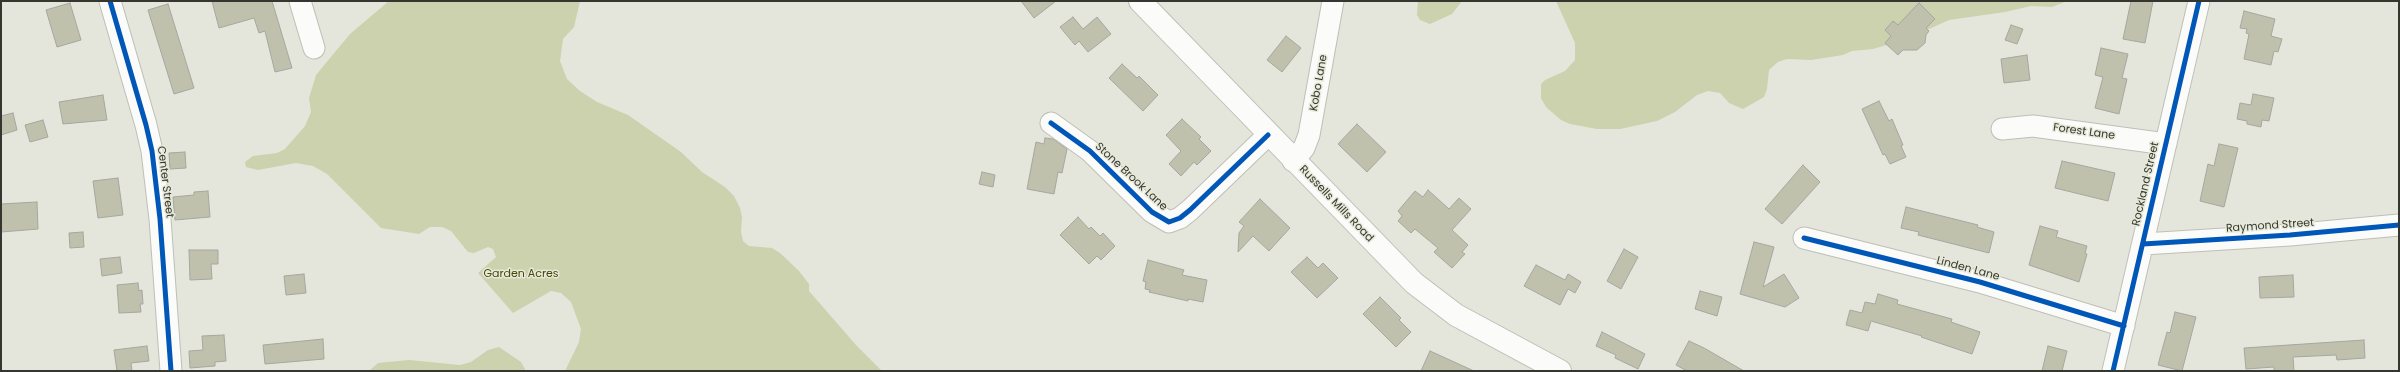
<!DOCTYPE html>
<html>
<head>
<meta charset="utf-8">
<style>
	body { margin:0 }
	#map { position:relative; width:2400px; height:372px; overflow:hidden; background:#e4e6dc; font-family:Poppins,sans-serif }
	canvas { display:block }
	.frame { position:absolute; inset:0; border:2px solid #353630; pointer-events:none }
</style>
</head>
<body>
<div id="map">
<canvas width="2400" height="372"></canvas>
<div class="frame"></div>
</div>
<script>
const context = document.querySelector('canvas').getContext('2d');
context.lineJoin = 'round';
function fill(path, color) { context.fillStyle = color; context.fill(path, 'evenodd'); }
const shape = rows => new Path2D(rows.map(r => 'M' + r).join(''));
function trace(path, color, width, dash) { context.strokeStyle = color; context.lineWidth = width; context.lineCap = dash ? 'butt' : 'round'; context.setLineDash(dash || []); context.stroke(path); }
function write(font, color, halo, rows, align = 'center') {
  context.font = font + ' Poppins,sans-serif'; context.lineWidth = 3; context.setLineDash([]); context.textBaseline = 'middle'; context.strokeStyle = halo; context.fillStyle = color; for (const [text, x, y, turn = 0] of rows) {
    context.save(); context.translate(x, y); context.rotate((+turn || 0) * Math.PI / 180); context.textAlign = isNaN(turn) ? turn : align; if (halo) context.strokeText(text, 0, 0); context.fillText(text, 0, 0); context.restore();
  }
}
fill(shape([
	[389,1,580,1,574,27,563,39,560,61,567,79,580,91,597,102,628,115,681,152,702,172,725,187,734,196,740,208,742,217,741,232,743,241,749,246,772,248,780,253,799,271,809,284,809,291,856,345,882,371,565,371,579,342,581,329,571,302,561,293,551,291,513,313,478,273,496,257,493,249,488,247,474,253,468,252,451,231,442,227,430,227,419,234,381,228,327,174,313,166,296,163,258,170,246,167,245,162,253,156,277,153,285,149,305,126,311,112,309,98,316,75,350,34],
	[1418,1,1462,1,1452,14,1430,24,1420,20,1417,15],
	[1556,1,2067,1,2052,7,2031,6,2005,12,1949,20,1907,39,1873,49,1852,51,1843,55,1811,60,1787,59,1778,62,1769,70,1767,89,1764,97,1743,109,1729,103,1720,93,1708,91,1697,95,1675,112,1657,121,1620,129,1597,129,1570,124,1561,120,1546,107,1541,98,1541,84,1545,80,1565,71,1575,60,1575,43],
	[499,347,521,362,526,371,369,371,378,363,409,360,460,365,471,362,488,350]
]), '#ccd1ae');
const building = shape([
	[212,1,272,1,292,68,275,72,265,31,259,33,254,18,219,28,212,1],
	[1021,1,1056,1,1034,18,1021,1],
	[2131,1,2153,1,2145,43,2123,39,2131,1],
	[70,3,81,40,57,47,46,10,70,3],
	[1919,3,1935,19,1926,28,1929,31,1926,35,1925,43,1917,50,1903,50,1898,55,1885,43,1891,36,1885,30,1893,21,1898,25,1919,3],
	[168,4,194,88,174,94,148,10,168,4],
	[2244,11,2275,19,2271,36,2282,39,2278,52,2274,51,2271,65,2244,59,2249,34,2246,33,2247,29,2240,28,2244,11],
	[1073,17,1083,29,1097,17,1111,34,1088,52,1079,41,1075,45,1060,27,1073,17],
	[2011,25,2023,29,2017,44,2005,40,2011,25],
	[1286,36,1301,48,1282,72,1267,60,1286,36],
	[2101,48,2128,54,2122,78,2127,79,2119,114,2095,108,2103,77,2095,75,2101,48],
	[2027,55,2030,80,2004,83,2001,59,2027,55],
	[1122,64,1137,78,1139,76,1158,95,1143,111,1109,78,1122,64],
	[2253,94,2274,98,2269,121,2262,120,2261,127,2247,124,2247,121,2237,119,2240,103,2251,105,2253,94],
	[103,95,107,120,63,124,59,102,103,95],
	[1879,101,1889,121,1892,119,1903,145,1901,146,1906,157,1890,164,1885,154,1883,155,1862,109,1879,101],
	[13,113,17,130,1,135,1,116,13,113],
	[1182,119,1201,137,1199,139,1211,151,1197,165,1194,162,1181,176,1169,164,1181,151,1166,135,1182,119],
	[43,120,48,137,30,142,25,125,43,120],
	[1357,124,1386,152,1367,172,1338,144,1357,124],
	[1045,138,1053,139,1067,149,1062,173,1058,172,1054,194,1027,189,1036,142,1044,144,1045,138],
	[2219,144,2238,148,2224,207,2200,201,2208,164,2214,166,2219,144],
	[185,152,186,168,170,169,169,153,185,152],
	[2062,161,2115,173,2108,201,2055,188,2062,161],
	[1803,165,1820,182,1782,224,1765,209,1803,165],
	[982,172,995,175,993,187,979,184,982,172],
	[118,178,123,215,98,218,93,181,118,178],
	[1428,190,1449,209,1459,198,1471,209,1452,230,1468,245,1462,252,1465,254,1452,268,1434,252,1438,248,1415,229,1411,233,1398,221,1402,216,1398,211,1415,191,1423,197,1428,190],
	[208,191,210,217,175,220,173,197,194,195,194,192,208,191],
	[1260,199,1290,228,1269,251,1253,236,1238,252,1239,233,1244,226,1239,222,1260,199],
	[37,202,38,229,1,232,1,204,37,202],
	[1906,207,1978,225,1977,227,1994,232,1989,253,1918,235,1919,232,1901,228,1906,207],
	[1078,217,1089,229,1091,227,1100,236,1103,233,1115,246,1101,260,1097,256,1089,264,1060,235,1078,217],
	[2040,226,2058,231,2056,237,2087,246,2085,253,2087,254,2079,282,2029,265,2040,226],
	[83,232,84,247,70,248,69,233,83,232],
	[1754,242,1774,247,1763,287,1784,274,1799,298,1785,307,1740,294,1754,242],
	[1624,249,1638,257,1621,289,1607,281,1624,249],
	[189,250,218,250,218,264,211,264,212,279,190,280,189,250],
	[120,257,122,273,102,276,100,259,120,257],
	[1307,257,1318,268,1323,263,1338,278,1317,298,1291,272,1307,257],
	[1148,260,1184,270,1182,275,1207,280,1203,302,1188,299,1188,301,1149,292,1150,290,1145,289,1146,282,1143,281,1148,260],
	[1536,265,1565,280,1568,274,1581,282,1575,293,1568,289,1560,305,1524,286,1536,265],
	[304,274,306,293,286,295,284,276,304,274],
	[2293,275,2294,297,2260,298,2259,277,2293,275],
	[138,283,139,291,142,290,143,304,140,304,141,312,119,313,117,285,138,283],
	[1700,291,1722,297,1717,316,1695,309,1700,291],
	[1878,294,1898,300,1897,304,1952,319,1951,322,1980,332,1972,354,1921,337,1922,336,1871,321,1868,331,1846,325,1850,310,1862,313,1865,302,1875,304,1878,294],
	[1380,297,1401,318,1399,320,1411,332,1396,347,1363,314,1380,297],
	[2175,312,2196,317,2182,371,2158,365,2167,332,2170,333,2175,312],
	[1602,332,1645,354,1638,369,1615,358,1616,355,1596,346,1602,332],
	[224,335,226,361,215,362,215,366,190,368,189,351,203,350,202,336,224,335],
	[323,339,324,359,265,364,263,345,323,339],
	[2364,340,2365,358,2337,360,2336,355,2293,357,2294,371,2274,371,2274,367,2246,369,2244,348,2364,340],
	[1689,341,1704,348,1744,371,1687,371,1676,365,1689,341],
	[147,346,149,361,131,363,132,371,117,371,114,350,147,346],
	[2048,346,2067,351,2062,371,2042,371,2048,346],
	[1430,351,1474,371,1421,371,1430,351]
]);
fill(building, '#bfc1ac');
trace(building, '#a5a7a0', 1);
const minor = shape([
	[110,1,146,125,152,151,160,219,171,371],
	[300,1,314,48],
	[1051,123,1090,151,1152,212,1169,222,1180,218,1190,210,1268,135],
	[2002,129,2033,126,2166,144],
	[1293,161,1304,148,1309,135,1333,1],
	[1804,238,1980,282,2124,326],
	[2143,244,2290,235,2399,225],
	[2113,371,2199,1]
]);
const major = shape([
	[1140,1,1414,283,1456,315,1560,371]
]);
trace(minor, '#bebfb7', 23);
trace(major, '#bebfb7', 24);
trace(minor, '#fbfbfa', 21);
trace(major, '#fbfbfa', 22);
trace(shape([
	[110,1,146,125,152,151,160,219,171,371],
	[1051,123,1090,151,1152,212,1169,222,1180,218,1190,210,1268,135],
	[1804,238,1980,282,2124,326],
	[2143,244,2290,235,2399,225],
	[2113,371,2199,1]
]), '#0057b8', 5);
write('11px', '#353630', '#e7e9d9', [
	["Kobo Lane",1319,83,-80],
	["Forest Lane",2084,132,8],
	["Stone Brook Lane",1131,177,43],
	["Center Street",165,182,83],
	["Rockland Street",2146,184,-77],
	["Russells Mills Road",1336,204,46],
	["Raymond Street",2270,226,-4],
	["Linden Lane",1968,269,15]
]);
write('11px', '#454806', '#e7e9d9', [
	["Garden Acres",521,274]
]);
</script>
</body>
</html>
